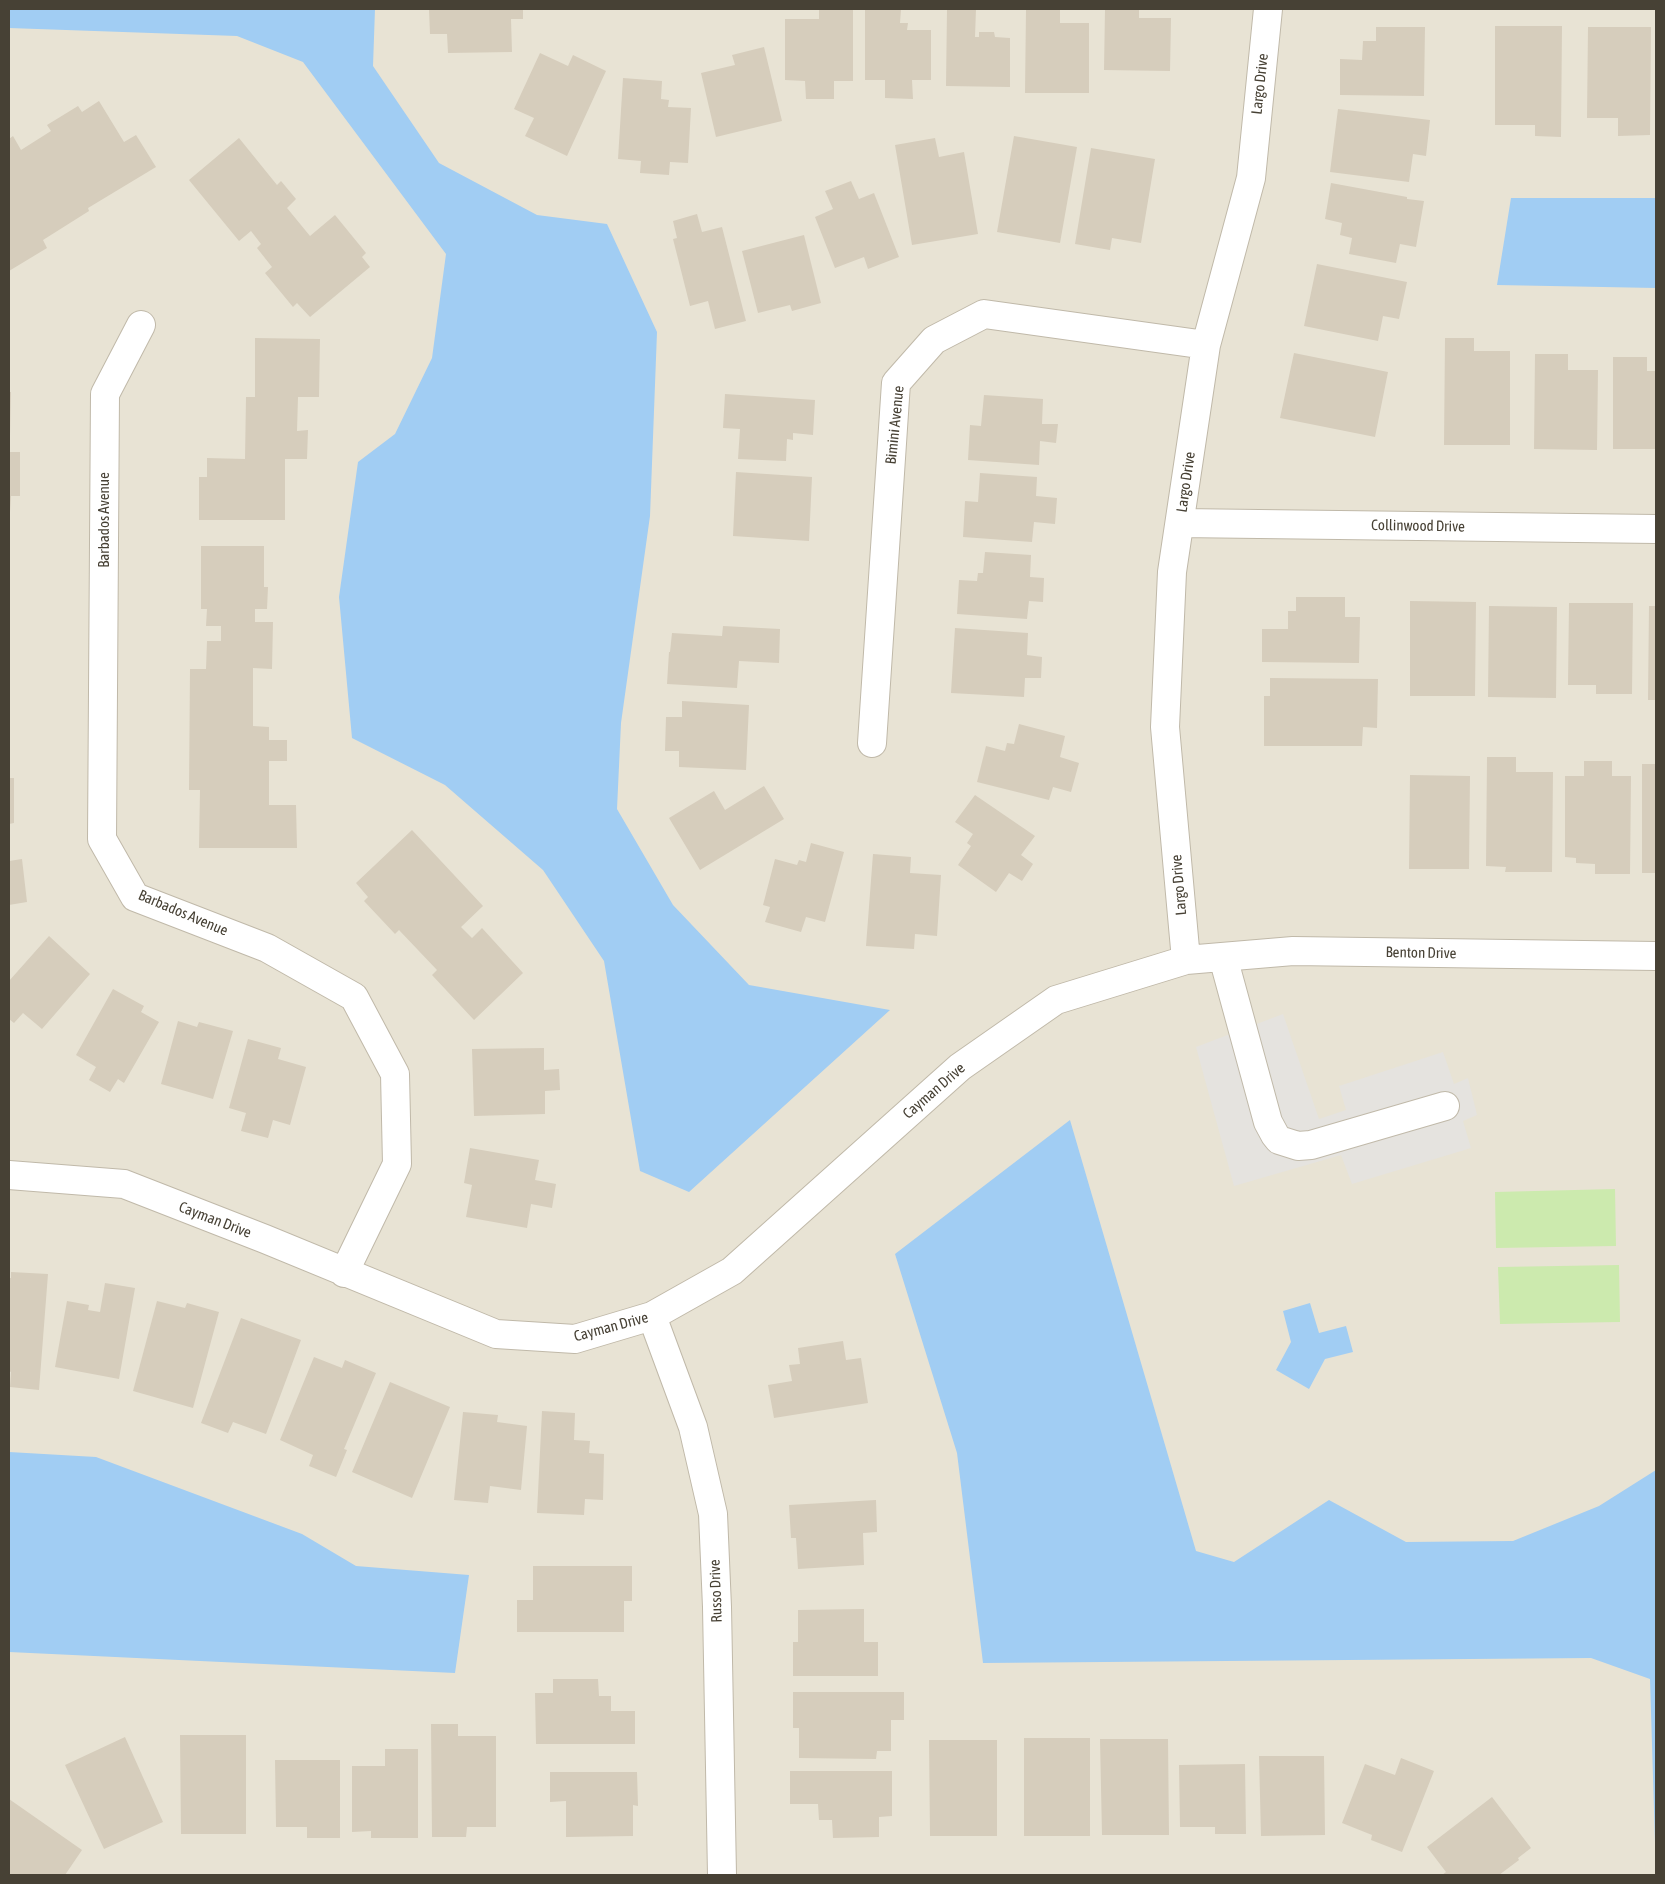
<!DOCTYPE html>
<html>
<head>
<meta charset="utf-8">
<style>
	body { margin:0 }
	#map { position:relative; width:1665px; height:1884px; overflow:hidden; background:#f4f1e7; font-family:"Asap Condensed",sans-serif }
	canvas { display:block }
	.frame { position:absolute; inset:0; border:10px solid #474135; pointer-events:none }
</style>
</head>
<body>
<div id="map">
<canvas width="1665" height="1884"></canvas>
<div class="frame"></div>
</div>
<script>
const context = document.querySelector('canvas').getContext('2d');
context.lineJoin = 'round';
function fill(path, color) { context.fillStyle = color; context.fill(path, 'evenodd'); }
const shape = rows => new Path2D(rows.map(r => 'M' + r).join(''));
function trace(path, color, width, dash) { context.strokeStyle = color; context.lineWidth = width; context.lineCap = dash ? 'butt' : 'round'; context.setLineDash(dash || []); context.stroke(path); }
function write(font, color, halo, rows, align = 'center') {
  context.font = font + ' "Asap Condensed",sans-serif'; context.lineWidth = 5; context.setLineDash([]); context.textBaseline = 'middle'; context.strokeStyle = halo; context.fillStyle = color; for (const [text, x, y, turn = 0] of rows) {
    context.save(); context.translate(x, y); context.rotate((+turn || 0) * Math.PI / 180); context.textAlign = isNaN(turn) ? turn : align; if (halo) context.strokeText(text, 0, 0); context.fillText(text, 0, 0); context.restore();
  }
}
fill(shape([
	[9,9,1656,9,1656,1875,9,1875]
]), '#e8e3d4');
fill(shape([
	[1615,1189,1616,1246,1496,1248,1495,1192],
	[1619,1265,1620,1322,1500,1324,1498,1267]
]), '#cceaae');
fill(shape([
	[1283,1014,1319,1119,1346,1110,1339,1086,1443,1052,1454,1084,1468,1078,1477,1115,1463,1121,1471,1148,1352,1184,1341,1155,1234,1186,1196,1047]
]), '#e5e3df');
fill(shape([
	[9,9,375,9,373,66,439,163,537,215,607,224,657,332,650,516,621,723,617,809,673,905,749,985,890,1010,689,1192,640,1171,604,961,543,870,445,785,352,738,339,597,358,462,395,434,432,358,446,254,303,62,237,36,9,28],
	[1511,198,1656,198,1656,288,1497,285],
	[1070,1120,1196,1551,1234,1562,1329,1500,1406,1542,1513,1541,1599,1506,1656,1470,1656,1875,1650,1679,1591,1658,983,1663,957,1453,895,1254],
	[1310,1303,1319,1333,1346,1326,1353,1352,1325,1359,1309,1389,1276,1370,1291,1342,1283,1311],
	[9,1452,96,1457,302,1534,356,1566,469,1575,455,1673,9,1652]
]), '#a1cdf3');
fill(shape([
	[429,9,523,9,523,19,511,19,512,52,448,53,447,34,430,34],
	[819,9,853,9,853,81,834,81,834,99,806,99,805,81,785,80,785,19,819,19],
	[865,9,901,9,900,23,908,23,907,30,931,30,931,80,912,80,913,99,885,98,885,80,865,80],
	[947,9,976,9,975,37,979,37,979,32,994,32,995,37,1010,38,1010,87,946,86],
	[1026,9,1060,9,1060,23,1089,23,1089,93,1025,93],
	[1105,9,1139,9,1139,18,1171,18,1170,71,1104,70],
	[1495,26,1562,26,1561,137,1535,136,1535,125,1495,125],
	[1376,27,1425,27,1424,96,1340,95,1340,59,1362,60,1363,41,1376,41],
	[1588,27,1651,27,1650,135,1618,136,1618,118,1587,118],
	[764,47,782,121,716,137,701,73,735,65,732,55],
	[540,53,568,66,573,55,606,71,567,156,525,136,534,118,514,109],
	[623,78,662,81,661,99,669,100,668,107,691,108,688,163,670,162,669,175,640,173,641,161,618,159],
	[99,101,124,142,136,135,156,167,88,208,89,211,43,240,47,248,9,271,9,139,13,136,21,150,51,131,47,125,78,106,82,112],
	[1338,109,1430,120,1426,156,1413,154,1409,182,1330,172],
	[1014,136,1077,147,1060,243,997,232],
	[239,138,277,185,281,181,296,199,287,208,310,236,335,215,366,253,362,257,370,267,310,317,297,303,293,307,265,273,272,267,257,248,261,244,251,231,239,241,189,180],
	[935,138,939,157,964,152,978,234,912,245,895,145],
	[1091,148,1155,159,1141,243,1112,238,1110,250,1075,244],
	[851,181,859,199,874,193,899,257,868,269,864,257,835,268,815,217,833,209,825,191],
	[1331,183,1407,197,1407,199,1424,201,1416,247,1400,244,1396,263,1349,254,1352,238,1340,235,1342,223,1325,219],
	[697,214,702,232,722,227,746,321,715,329,708,301,690,306,673,239,677,238,673,221],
	[804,235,821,303,792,311,790,305,758,313,742,251],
	[1317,264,1407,282,1399,319,1383,316,1378,341,1304,326],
	[255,338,320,339,319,397,298,397,297,431,308,430,307,459,285,459,285,520,199,520,199,477,207,477,207,458,245,459,246,397,255,397],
	[1445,338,1474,338,1474,351,1510,351,1510,445,1444,445],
	[1294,353,1388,372,1375,437,1280,418],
	[1535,354,1568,354,1568,370,1598,370,1597,450,1534,449],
	[1613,357,1647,357,1647,371,1656,371,1656,449,1613,449],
	[9,392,11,392,10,436,9,436],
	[725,394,815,400,813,435,793,433,793,440,787,439,786,461,738,459,740,429,723,428],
	[984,395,1043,399,1042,424,1058,424,1056,443,1040,441,1039,465,968,460,970,425,981,426],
	[9,452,20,452,20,496,11,496,10,512,9,512],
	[736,472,812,477,809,541,733,536],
	[980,473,1037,477,1036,496,1057,498,1055,524,1034,522,1032,542,963,537,965,501,978,502],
	[201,546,264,546,264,587,268,587,267,609,255,609,255,622,273,622,272,669,253,668,253,726,269,727,269,740,287,740,287,761,269,761,269,805,296,805,297,848,199,848,200,790,189,790,190,669,206,669,207,641,221,641,221,626,206,626,207,609,201,609],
	[985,552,1031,555,1030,577,1044,578,1043,602,1029,601,1027,619,957,614,959,580,977,581,978,573,983,573],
	[1296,597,1345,597,1345,617,1360,617,1359,663,1262,662,1262,629,1288,629,1288,611,1296,611],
	[1410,601,1476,602,1475,696,1410,696],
	[1569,603,1633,603,1632,694,1596,694,1596,685,1568,685],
	[1489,606,1557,607,1556,698,1488,697],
	[1649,606,1656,606,1656,700,1648,700],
	[723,626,780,629,779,663,739,661,737,688,667,684,669,652,670,652,672,633,722,636],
	[955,628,1028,633,1027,655,1042,657,1041,678,1025,678,1024,697,951,693],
	[1270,678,1378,679,1377,728,1363,727,1362,746,1264,746,1264,696,1270,696],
	[682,701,749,705,746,770,679,767,679,751,665,751,666,717,682,717],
	[1019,724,1065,736,1060,757,1079,763,1071,792,1053,787,1049,800,977,782,986,746,1005,751,1007,743,1014,744],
	[1487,757,1516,757,1516,772,1553,772,1552,872,1505,872,1506,867,1486,866],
	[1584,761,1612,761,1612,776,1631,776,1630,874,1595,874,1595,864,1576,863,1576,858,1565,857,1565,776,1584,776],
	[1642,764,1656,764,1656,873,1642,873],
	[1410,775,1470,776,1469,869,1409,869],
	[9,778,14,778,14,823,9,824],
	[764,786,784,819,700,870,669,818,714,791,725,810],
	[975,795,1035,836,1021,855,1033,864,1022,881,1009,873,996,892,958,865,971,846,967,843,973,834,955,822],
	[412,830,483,906,461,927,472,938,482,928,523,973,474,1020,432,975,437,970,399,930,395,934,364,901,368,897,356,883],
	[811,843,844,852,825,922,806,917,801,932,765,922,770,907,763,905,775,859,797,865,799,860,806,862],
	[873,854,911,857,910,873,941,875,937,936,915,934,914,949,866,946],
	[22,859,27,902,9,905,9,861],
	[49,936,90,974,42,1029,23,1013,14,1023,9,1019,9,981],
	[113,989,144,1006,141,1012,159,1022,124,1083,118,1079,110,1092,89,1080,96,1067,76,1055],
	[178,1021,197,1027,199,1022,233,1031,213,1099,161,1084],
	[248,1039,281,1048,278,1059,306,1067,290,1125,273,1120,268,1138,241,1131,246,1113,229,1108],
	[544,1048,544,1070,559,1069,560,1090,545,1091,545,1114,474,1116,472,1049],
	[470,1148,539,1160,535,1180,556,1184,552,1208,531,1204,527,1228,466,1217,472,1185,464,1183],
	[11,1272,48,1274,39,1390,10,1387,11,1372,9,1371,9,1278,11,1278],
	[105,1283,135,1288,119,1379,55,1367,67,1301,89,1305,88,1310,100,1312],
	[157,1301,185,1308,187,1303,219,1312,193,1408,133,1391],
	[241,1318,301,1340,266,1434,233,1422,228,1433,201,1423],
	[843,1341,846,1360,861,1358,868,1403,774,1418,768,1385,792,1381,789,1365,800,1364,798,1348],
	[314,1357,342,1368,345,1360,376,1373,344,1449,347,1450,336,1477,309,1466,313,1455,280,1440],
	[390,1382,450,1407,412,1498,352,1472],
	[542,1411,575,1413,574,1440,590,1441,589,1453,604,1454,603,1500,585,1499,584,1515,537,1513],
	[463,1412,498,1415,497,1422,527,1426,521,1490,490,1486,488,1503,454,1500],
	[876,1500,877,1532,863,1533,864,1565,798,1569,796,1538,791,1538,789,1505],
	[533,1566,632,1566,632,1601,624,1601,624,1632,517,1632,517,1600,533,1600],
	[864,1609,864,1642,878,1642,878,1676,793,1676,793,1642,798,1642,798,1610],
	[553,1679,598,1679,599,1696,611,1696,611,1711,635,1711,635,1744,536,1744,535,1693,553,1693],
	[793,1692,904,1692,904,1720,891,1720,891,1751,877,1751,876,1759,799,1758,799,1728,793,1728],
	[431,1724,458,1724,458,1736,496,1736,496,1827,467,1827,466,1837,432,1837],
	[180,1735,246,1735,246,1834,181,1834],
	[125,1737,163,1822,104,1849,65,1765],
	[1024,1738,1090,1738,1090,1836,1024,1836],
	[1100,1739,1168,1739,1169,1835,1102,1835],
	[929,1740,997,1740,997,1836,930,1836],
	[385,1749,418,1749,418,1838,371,1838,371,1831,352,1832,352,1766,385,1766],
	[1259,1756,1324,1756,1325,1835,1261,1836],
	[1401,1758,1434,1771,1402,1852,1371,1840,1372,1835,1342,1823,1365,1764,1395,1775],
	[275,1760,340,1760,340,1838,307,1838,307,1827,276,1827],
	[1245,1764,1246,1834,1215,1834,1215,1827,1180,1827,1179,1765],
	[790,1771,892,1771,892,1816,879,1817,879,1837,833,1838,832,1820,819,1820,818,1804,790,1804],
	[550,1772,637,1772,638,1806,633,1805,633,1836,566,1837,566,1801,550,1802],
	[1492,1797,1531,1848,1518,1858,1519,1860,1499,1875,1442,1875,1446,1872,1427,1847],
	[9,1799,82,1850,65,1875,9,1875]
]), '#d6cdbc');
const minor = shape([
	[141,325,105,394,102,839,135,897,267,948,354,997,395,1074,397,1164,344,1273],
	[1180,523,1656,529],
	[872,743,896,383,934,340,984,314,1206,345],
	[1223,957,1268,1122,1275,1135,1279,1140,1298,1146,1311,1145,1445,1106],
	[1186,960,1165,727,1172,572,1206,345,1251,178,1268,9],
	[9,1175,124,1184,265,1239,496,1334,575,1339,652,1316,732,1271,960,1067,1056,1000,1186,960,1293,951,1656,956],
	[652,1316,693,1427,713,1514,717,1607,722,1875]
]);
trace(minor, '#c0b9a9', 30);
trace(minor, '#fff', 28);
write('15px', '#474135', '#fff', [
	["Largo Drive",1260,84,-84],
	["Bimini Avenue",895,425,-84],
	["Largo Drive",1186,482,-82],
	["Barbados Avenue",104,520,-90],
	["Collinwood Drive",1418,526,1],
	["Largo Drive",1179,885,-95],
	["Barbados Avenue",183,913,23],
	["Benton Drive",1421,953,1],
	["Cayman Drive",934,1091,-41],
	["Cayman Drive",215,1220,21],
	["Cayman Drive",611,1327,-15],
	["Russo Drive",716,1591,-92]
]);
</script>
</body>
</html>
